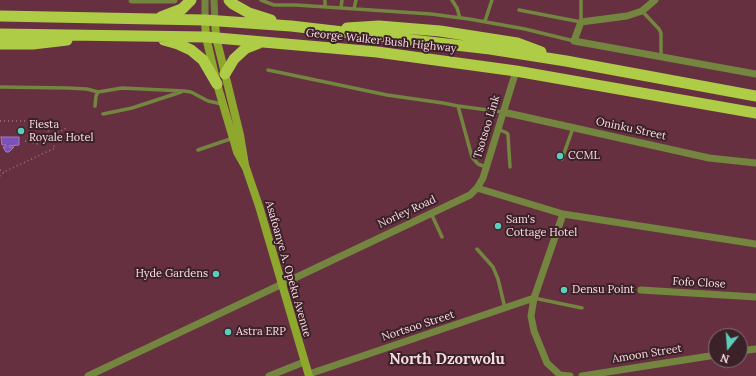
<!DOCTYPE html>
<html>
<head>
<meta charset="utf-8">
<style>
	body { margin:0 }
	#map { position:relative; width:756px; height:376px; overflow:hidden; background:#663041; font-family:Lora,serif }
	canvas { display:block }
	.north { position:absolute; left:708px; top:328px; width:40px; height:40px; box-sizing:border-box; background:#3b2229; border:1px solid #896c73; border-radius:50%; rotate:197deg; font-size:11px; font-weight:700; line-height:16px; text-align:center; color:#fedae3 }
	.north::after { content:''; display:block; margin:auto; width:14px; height:18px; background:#5bcebb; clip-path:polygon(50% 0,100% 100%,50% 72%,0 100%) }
</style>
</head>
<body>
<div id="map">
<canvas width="756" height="376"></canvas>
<div class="north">N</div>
</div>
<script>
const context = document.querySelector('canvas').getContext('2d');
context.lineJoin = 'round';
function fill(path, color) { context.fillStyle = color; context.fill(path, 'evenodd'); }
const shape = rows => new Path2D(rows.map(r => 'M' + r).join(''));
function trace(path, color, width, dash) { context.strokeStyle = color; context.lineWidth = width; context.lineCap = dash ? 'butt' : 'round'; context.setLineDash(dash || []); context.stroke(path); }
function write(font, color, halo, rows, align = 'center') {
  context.font = font + ' Lora,serif'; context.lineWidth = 4; context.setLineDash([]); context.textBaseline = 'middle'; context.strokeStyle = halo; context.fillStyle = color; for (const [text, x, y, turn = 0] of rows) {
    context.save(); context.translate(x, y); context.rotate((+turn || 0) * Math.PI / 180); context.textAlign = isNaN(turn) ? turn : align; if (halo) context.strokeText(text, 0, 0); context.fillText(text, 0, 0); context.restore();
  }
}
const water = shape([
	[1,137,19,137,19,145,9,146,9,147,14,147,9,152,6,152,3,147,6,147,6,145,2,145,1,137]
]);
fill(water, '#7d51b7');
trace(water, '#a47ac4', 1);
trace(shape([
	[0,121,46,121,50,138,55,148,4,172,0,176],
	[25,141,38,144,66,128],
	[0,170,4,172]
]), '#a17280', 1.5, [1, 3]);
trace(shape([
	[261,0,274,5,296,5,431,14,469,19,525,29,574,41],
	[325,0,325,7],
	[452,0,457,8,460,18],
	[341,8,342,0],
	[354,9,356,0],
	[519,10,581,22,581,0],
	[642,11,659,29,661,33,661,57],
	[485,21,492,0],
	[268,70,387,95,443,103,458,106,472,157,478,164,486,167],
	[0,87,68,88,87,89,98,92],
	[95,106,96,96,98,92,122,88,184,91,191,92,208,101,222,104],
	[458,106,503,112],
	[103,114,132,108,181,92],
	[498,129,507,133,508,135,510,167],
	[198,150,233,138],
	[562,159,573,128],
	[431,213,442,237],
	[477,249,493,267,498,279,505,308],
	[534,298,582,308]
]), '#73853f', 3.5);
trace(shape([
	[132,0,174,0],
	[205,0,205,20],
	[214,0,215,21],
	[655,0,642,11,627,16,581,22,574,41,756,74],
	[503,112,709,158,756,163],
	[477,188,563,214,756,244],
	[563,214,534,298,531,316,534,331,547,363,560,375,570,376],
	[641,290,756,297],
	[740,351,756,349],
	[309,374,534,298],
	[88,376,470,195,477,188,483,178,516,71],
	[269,376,304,362],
	[582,376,716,355]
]), '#73853f', 7);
trace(shape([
	[205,20,206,37,217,84,233,138,237,152,246,168,259,206,309,376],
	[215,21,216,37,240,135,245,165]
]), '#8ea82d', 8);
trace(shape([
	[229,0,233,4,249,13,271,20],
	[0,16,205,20,291,26,490,49,566,61,756,96],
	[161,17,182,9,191,0],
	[347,28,379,26,440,31,517,43,541,52],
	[0,34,206,37,377,52,516,71,756,113],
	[164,40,178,44,191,50,203,60,217,84],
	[0,44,33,44,67,40],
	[225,74,234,59,246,48,259,43]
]), '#aecc46', 11);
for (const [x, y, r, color] of [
	[21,131,4,"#5bcebb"],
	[560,156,4,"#5bcebb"],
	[498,226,4,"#5bcebb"],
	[216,274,4,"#5bcebb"],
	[564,290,4,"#5bcebb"],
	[228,332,4,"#5bcebb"]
]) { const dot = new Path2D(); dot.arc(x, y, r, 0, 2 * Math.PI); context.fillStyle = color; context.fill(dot); trace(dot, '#3b2229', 1.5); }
write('11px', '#fedae3', '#3b2229', [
	["George Walker Bush Highway",381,41,6],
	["Tsotsoo Link",487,127,-73],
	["Oninku Street",631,129,12],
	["Norley Road",407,212,-25],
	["Asafoanye A. Opeku Avenue",288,269,74],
	["Fofo Close",699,283,3],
	["Nortsoo Street",418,326,-18],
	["Amoon Street",647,354,-9]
]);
write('11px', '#fedae3', '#3b2229', [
	["Fiesta",29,125],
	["Royale Hotel",29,138],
	["CCML",568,156],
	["Sam's",506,220],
	["Cottage Hotel",506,233],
	["Hyde Gardens",208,274,"right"],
	["Densu Point",572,290],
	["Astra ERP",236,332]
], 'left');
write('bold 15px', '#f6dae1', '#3b2229', [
	["North Dzorwolu",447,360]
]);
</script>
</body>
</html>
